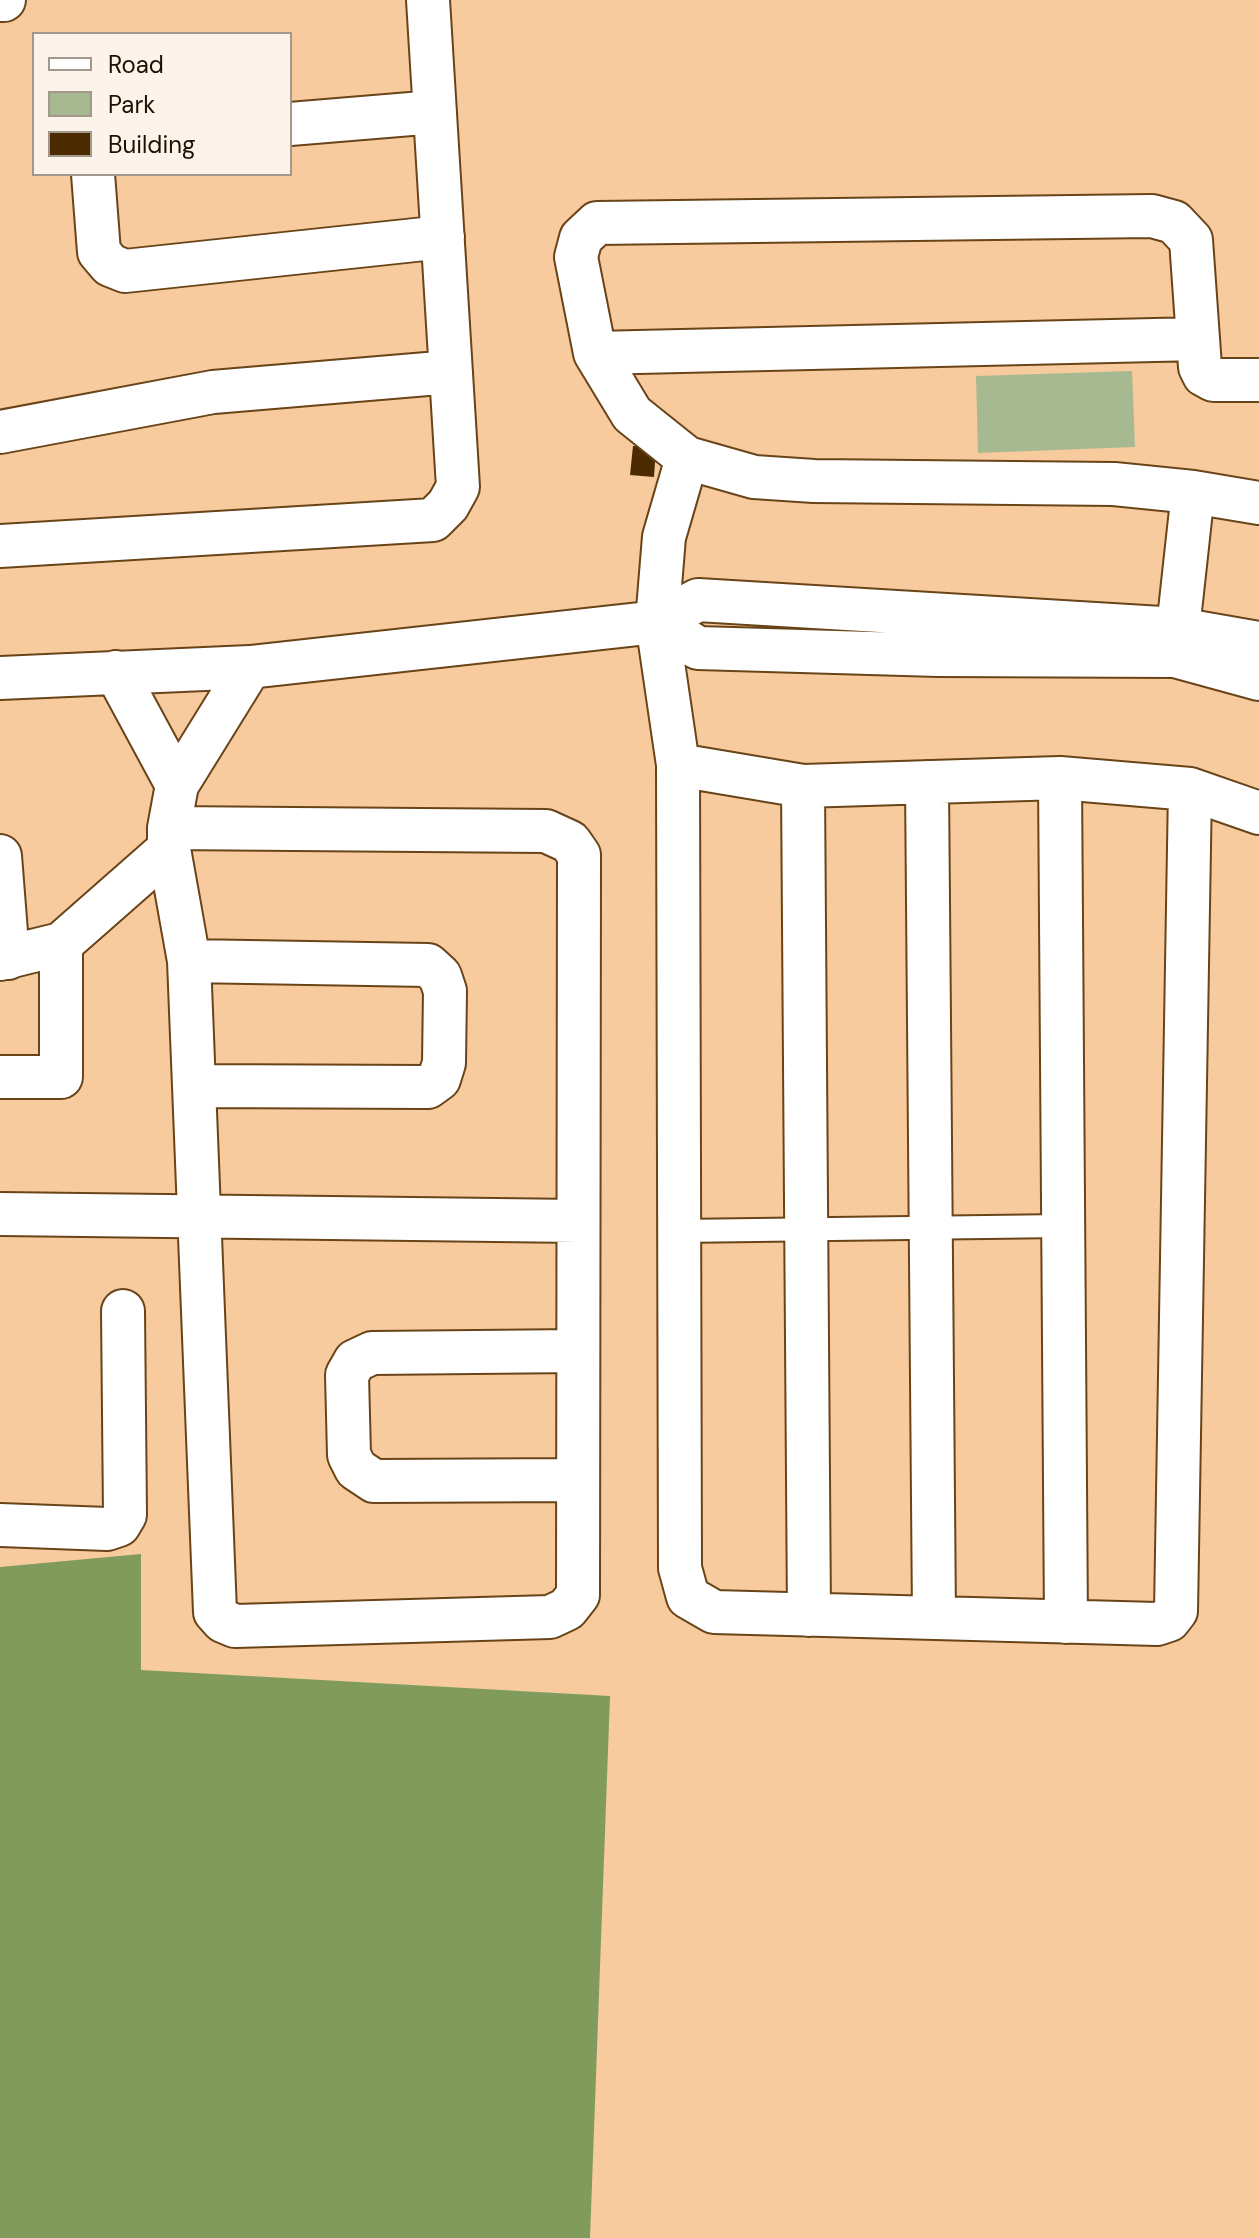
<!DOCTYPE html>
<html>
<head>
<meta charset="utf-8">
<style>
	body { margin:0 }
	#map { position:relative; width:1259px; height:2238px; overflow:hidden; background:#f7cb9e; font-family:"DM Sans",sans-serif }
	canvas { display:block }
	.legend { position:absolute; left:32px; top:32px; width:260px; height:144px; box-sizing:border-box; background:#fcf3ea; border:2px solid #a4988d; margin:0; padding:10px 14px; list-style:none; font-size:24px; color:#1f1001 }
	.legend li { display:flex; align-items:center; gap:16px; height:40px }
	.legend b { width:40px; border:2px solid #a4988d }
</style>
</head>
<body>
<div id="map">
<canvas width="1259" height="2238"></canvas>
<ul class="legend">
<li><b style="height:10px;background:#fff"></b>Road</li>
<li><b style="height:22px;background:#a7b991"></b>Park</li>
<li><b style="height:22px;background:#4c2b00"></b>Building</li>
</ul>
</div>
<script>
const context = document.querySelector('canvas').getContext('2d');
context.lineJoin = 'round';
function fill(path, color) { context.fillStyle = color; context.fill(path, 'evenodd'); }
const shape = rows => new Path2D(rows.map(r => 'M' + r).join(''));
function trace(path, color, width, dash) { context.strokeStyle = color; context.lineWidth = width; context.lineCap = dash ? 'butt' : 'round'; context.setLineDash(dash || []); context.stroke(path); }
fill(shape([
	[1132,371,1135,447,978,453,976,376]
]), '#a7b991');
fill(shape([
	[141,1554,141,1670,610,1696,590,2238,0,2238,0,1567]
]), '#819b5c');
fill(shape([
	[633,446,656,447,654,477,630,475]
]), '#4c2b00');
const lane = shape([
	[679,1231,1063,1226]
]);
const street = shape([
	[0,0,4,0],
	[290,124,435,112],
	[93,174,99,252,110,265,125,271,443,237],
	[595,353,1198,339],
	[1259,380,1213,380,1204,375,1200,367,1191,240,1174,222,1152,216,597,223,581,238,576,257,595,353,632,414,687,458,754,477,814,481,1114,484,1193,492,1259,503],
	[0,432,213,392,451,372],
	[687,458,664,537,657,622,678,765,680,1568,688,1597,714,1612,1157,1624,1169,1620,1176,1611,1190,789],
	[0,546,433,520,448,505,458,487,428,0],
	[657,622,698,648,938,655,1175,656,1259,679],
	[1175,656,1193,492],
	[116,672,177,785],
	[0,678,250,667,657,622,698,600,1178,629,1259,643],
	[678,765,803,786,1060,778,1190,789,1259,813],
	[1060,778,1066,1622],
	[927,782,934,1618],
	[803,786,809,1615],
	[169,828,546,831,570,842,579,855,578,1595,567,1609,550,1617,235,1626,223,1621,215,1612,189,961,169,849,169,828],
	[169,828,177,785,250,667],
	[0,856,8,958],
	[0,959,61,944,169,849],
	[189,961,428,965,440,976,445,991,444,1063,439,1079,428,1087,194,1086],
	[0,1077,61,1077,61,944],
	[0,1214,578,1221],
	[578,1480,374,1481,356,1469,349,1455,347,1375,355,1361,372,1353,578,1351],
	[0,1525,107,1529,119,1525,125,1515,123,1311]
]);
trace(lane, '#694419', 26);
trace(street, '#694419', 46);
trace(lane, '#fff', 22);
trace(street, '#fff', 42);
</script>
</body>
</html>
